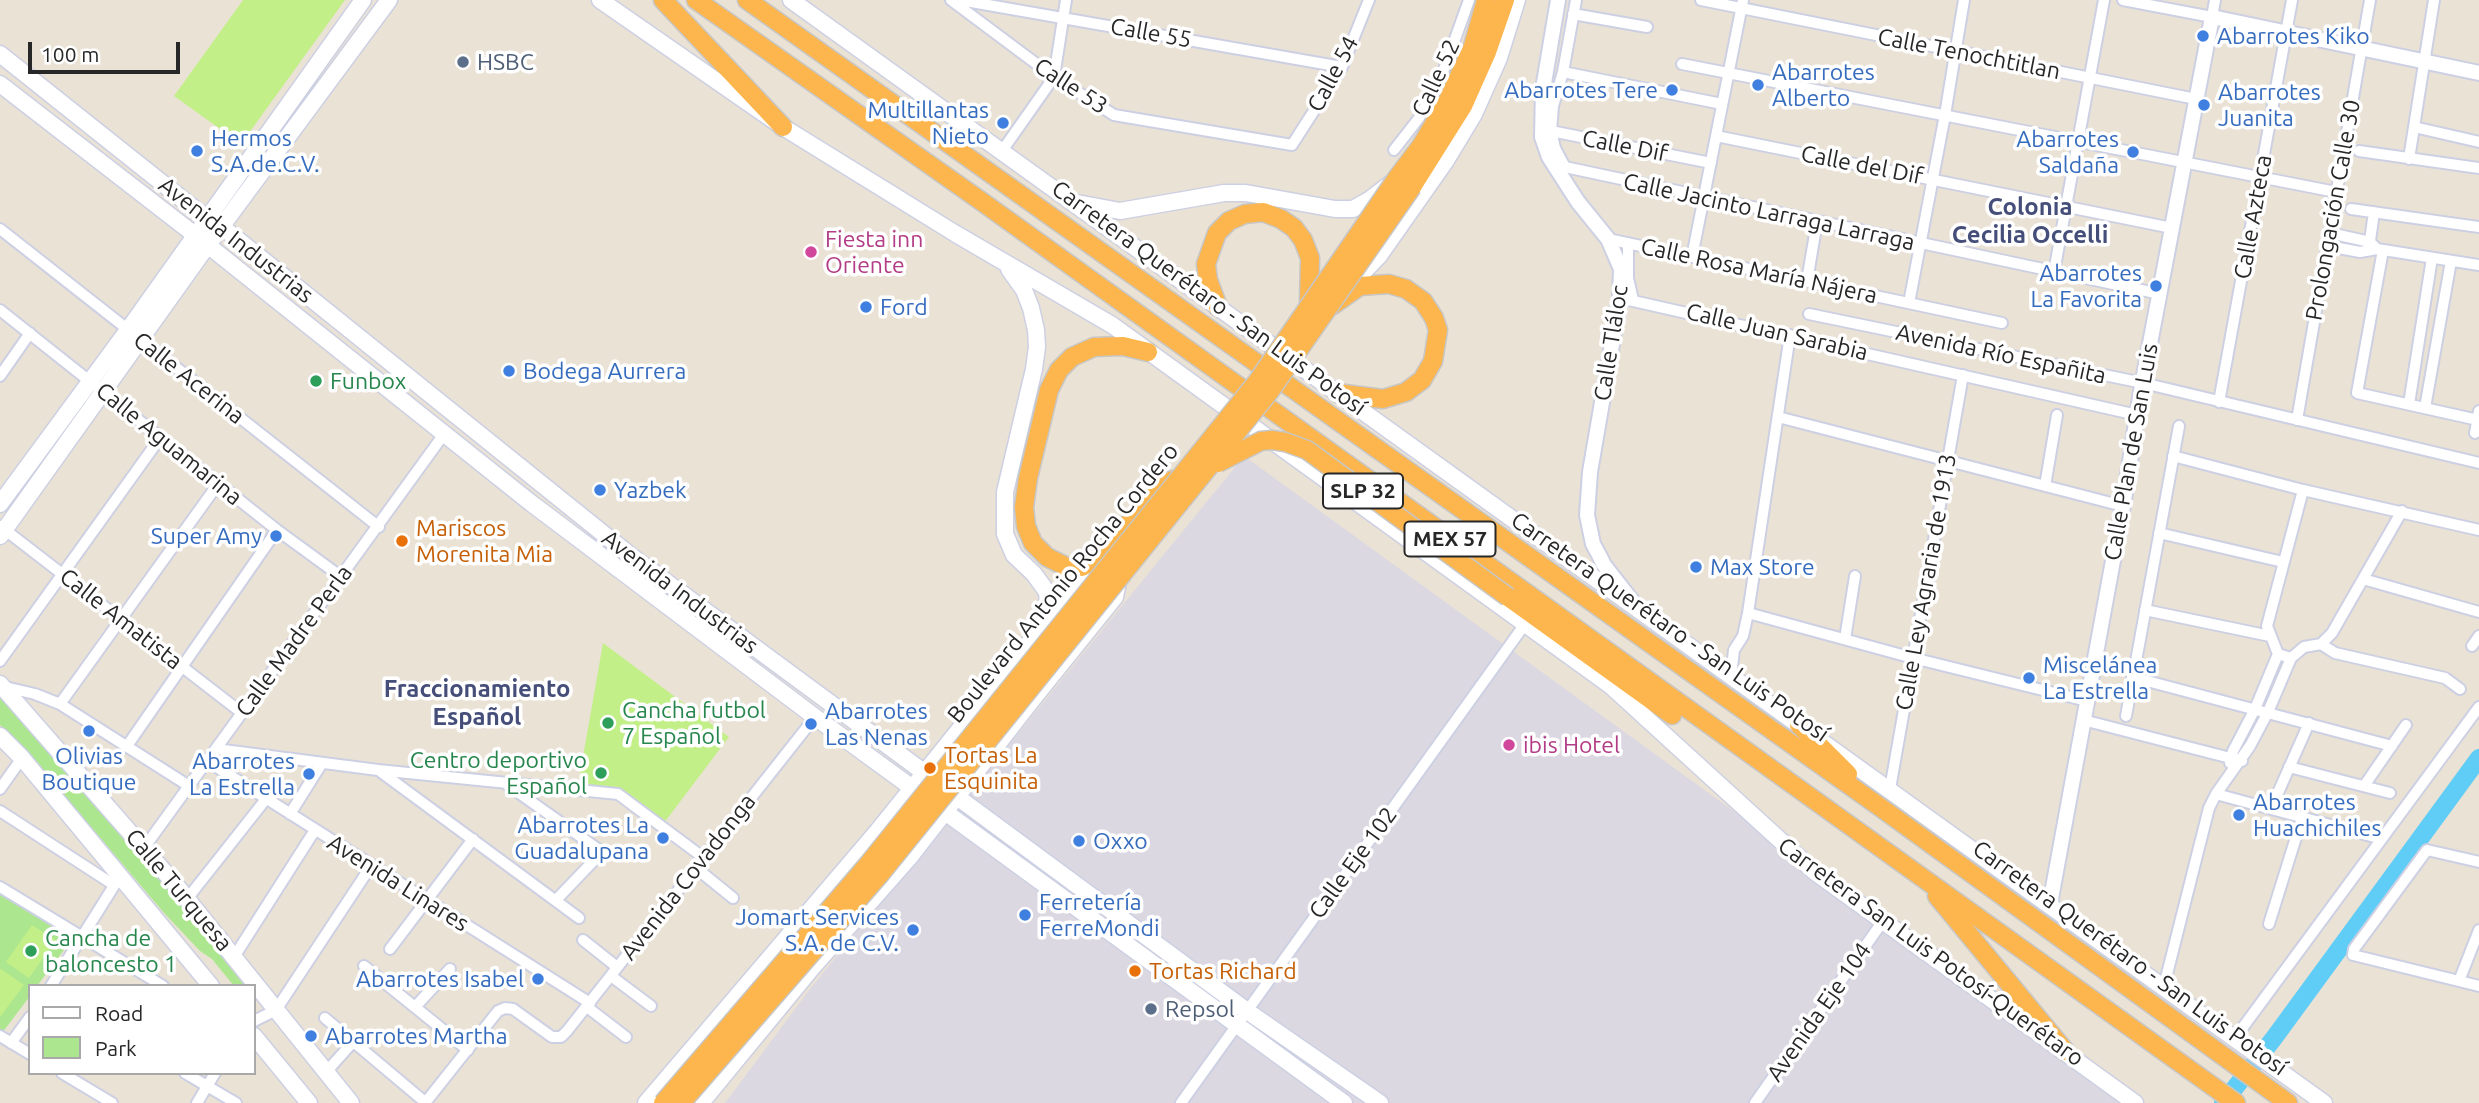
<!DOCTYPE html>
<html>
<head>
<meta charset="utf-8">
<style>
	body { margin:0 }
	#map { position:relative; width:2479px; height:1103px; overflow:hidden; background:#ebe2d6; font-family:Ubuntu,sans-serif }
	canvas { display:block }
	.legend { position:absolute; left:28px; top:984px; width:228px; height:91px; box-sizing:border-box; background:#fff; border:2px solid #a9a9a9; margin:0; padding:9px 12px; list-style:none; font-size:21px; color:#272727 }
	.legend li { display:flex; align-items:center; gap:14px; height:35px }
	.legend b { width:35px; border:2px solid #a9a9a9 }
	.scale { position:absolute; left:28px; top:42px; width:152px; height:32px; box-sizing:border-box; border:4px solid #272727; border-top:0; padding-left:9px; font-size:21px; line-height:24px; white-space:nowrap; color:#272727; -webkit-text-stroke:5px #fff; paint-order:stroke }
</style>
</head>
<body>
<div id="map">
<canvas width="2479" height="1103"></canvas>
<ul class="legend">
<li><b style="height:9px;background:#fff"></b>Road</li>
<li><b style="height:19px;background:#ace68e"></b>Park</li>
</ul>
<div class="scale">100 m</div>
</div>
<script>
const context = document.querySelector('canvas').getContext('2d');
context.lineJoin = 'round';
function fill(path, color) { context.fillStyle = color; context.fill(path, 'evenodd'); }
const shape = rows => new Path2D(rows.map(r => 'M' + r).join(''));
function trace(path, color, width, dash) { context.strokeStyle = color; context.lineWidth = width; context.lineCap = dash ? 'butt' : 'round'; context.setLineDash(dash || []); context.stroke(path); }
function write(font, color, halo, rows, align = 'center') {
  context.font = font + ' Ubuntu,sans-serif'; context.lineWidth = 7; context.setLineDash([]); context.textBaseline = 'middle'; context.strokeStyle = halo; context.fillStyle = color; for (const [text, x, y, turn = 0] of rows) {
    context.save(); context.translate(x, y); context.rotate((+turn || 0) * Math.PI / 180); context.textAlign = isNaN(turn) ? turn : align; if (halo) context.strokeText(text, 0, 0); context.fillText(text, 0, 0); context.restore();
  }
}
fill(shape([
	[1244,456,2136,1103,725,1103,810,989]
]), '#dbd8e2');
fill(shape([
	[0,695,118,824,245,986,234,986,212,959,200,951,165,914,17,740,0,725],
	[0,893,73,938,37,986,30,986,30,996,2,1033,0,1031]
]), '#ace68e');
fill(shape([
	[243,0,345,0,241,144,174,96],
	[603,643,729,737,664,823,619,789,578,785],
	[32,925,56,940,29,978,6,962],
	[1,969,24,985,0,1017,0,970]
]), '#c3ef89');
trace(shape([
	[2223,1103,2274,1038,2479,758]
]), '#60cdf6', 18);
const minor = shape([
	[951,0,1054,77,1114,115,1292,145,1342,67,1369,0],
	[960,0,1342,67],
	[1576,0,1563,72,1553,106,1551,131,1555,148,1565,167,2160,294],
	[1701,0,2196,99],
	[2123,0,2212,17,2215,0],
	[1573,14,1647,27],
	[1682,64,2336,192],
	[1563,72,1722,104],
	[2414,127,2479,142],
	[1547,134,1551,131,1711,163],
	[1716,136,2172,228],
	[1394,150,1419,118,1445,67,1469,0],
	[1002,151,1054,77,1066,0],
	[2359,151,2479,168],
	[2409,159,2434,0],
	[2351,209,2479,227],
	[0,229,379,527],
	[2330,233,2370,242,2377,249],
	[1608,239,2002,323],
	[1628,243,1628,278,1633,300],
	[2328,246,2360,252,2377,249,2479,265],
	[2369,248,2374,212],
	[2383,250,2357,393,2478,420],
	[1692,257,1743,0],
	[2054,272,2104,0],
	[1807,281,1817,222],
	[1620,298,2137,415],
	[1909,303,1945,115,1964,0],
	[0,310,277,530,340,576],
	[1809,314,2143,383,2479,463],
	[0,376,30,333],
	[2219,402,2292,0],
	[2409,404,2432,258],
	[2425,408,2451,261],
	[1778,417,2123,506],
	[2297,420,2370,0],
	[2475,433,2479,411],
	[2173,456,2303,490,2479,530],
	[2045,486,2057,415],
	[0,526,242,713],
	[2159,533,2283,562],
	[2363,579,2479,612],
	[2145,610,2270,636],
	[1748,613,1913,658,2087,701],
	[1845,639,1855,576],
	[2321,644,2332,633,2402,511],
	[2321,644,2335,653,2445,678,2460,689],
	[2472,646,2479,636],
	[2291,658,2278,654,2267,626,2303,490],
	[0,661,160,438],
	[1731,676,1734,650,1743,636,1748,613,1790,335],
	[2132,677,2392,746],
	[5,687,35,694,60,704,189,786],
	[60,704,218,484],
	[2126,716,2179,426],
	[2083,720,2242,761],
	[127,746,277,530],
	[216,749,378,770,618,794,704,858],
	[207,761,590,1003],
	[2230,763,2233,751,2255,709,2278,654],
	[2289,767,2390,793],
	[381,772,579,918],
	[505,783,602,852,556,900],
	[2364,786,2406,725],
	[0,789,22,758],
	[1890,789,1963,375],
	[2216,794,2382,839],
	[2277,795,2309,723],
	[0,811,114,885],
	[290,814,322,763],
	[144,848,444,434],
	[2479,862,2427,850,2354,949,2353,955,2479,986],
	[696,868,733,898],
	[0,887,163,986],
	[187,899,266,799],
	[2269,924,2302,818],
	[583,940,617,967],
	[390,949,473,839],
	[234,957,315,830],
	[364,966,468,1050],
	[611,976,651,1006],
	[2459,981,2479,930],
	[51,986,117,881],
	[2164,986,2209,808,2216,794,2250,746,2268,712,2291,658,2304,647,2321,644],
	[415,1007,450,969],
	[587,1007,626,1037],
	[325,1018,425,1102],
	[254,1021,276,1010,371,866],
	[0,1036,30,1054],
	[2235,1038,2479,707],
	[11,1043,30,1017],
	[326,1072,353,1042],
	[62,1073,112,1103],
	[185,1073,236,1103],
	[197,1103,215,1073],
	[425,1103,498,1011,505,1008,513,1009,552,1037,561,1037,567,1031,815,717],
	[1181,1103,1525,624],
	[1755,1103,1883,921]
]);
const tertiary = shape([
	[1558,0,1543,89,1542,137,1549,157,1578,202,1608,239,1621,269,1620,298,1590,472,1587,515,1593,544,1599,555,1604,565,1633,602],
	[2050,904,2123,506,2141,391,2212,17,2479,73]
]);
const secondary = shape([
	[600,0,783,127,956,234,1112,325,1611,686,1815,872,2135,1103],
	[791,0,2324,1103],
	[0,54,206,218,222,227,631,556,1247,1011,1380,1103],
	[0,84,195,235,531,503,815,717,1344,1103],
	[1077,203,1120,211,1224,193,1246,193,1335,209,1353,209,1369,200,1390,184],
	[1009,269,1024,290,1031,308,1036,330,1037,347,1034,369,1005,492,1005,534,1014,555,1034,574,1047,592,1048,608,1040,622],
	[1351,285,1379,256,1445,162,1474,114,1499,58,1517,0],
	[0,504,128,330,363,0],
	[0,536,207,246,389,0],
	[0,684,175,884,351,1103],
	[0,736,22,758,211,986],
	[254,1036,309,1103],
	[646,1103,876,833,1096,560],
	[701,1103,812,968,909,858,1032,700,1115,597,1119,577]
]);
const trunk = shape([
	[663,0,783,127],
	[696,0,981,201,2236,1103],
	[747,0,1880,807,2288,1103],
	[1397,178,1421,146,1448,100,1473,46,1486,0],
	[1412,187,1463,106,1487,52,1505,0],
	[1333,305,1360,286,1389,284,1406,289,1423,301,1434,318,1438,330,1433,361,1422,380,1406,392,1383,399,1337,393],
	[1218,307,1208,280,1206,264,1217,233,1229,221,1245,214,1263,212,1281,219,1294,228,1303,240,1310,258,1309,303],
	[1148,352,1123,346,1094,347,1072,357,1059,370,1049,390,1028,478,1024,507,1026,526,1033,543,1047,557,1067,567,1082,567,1098,558,1164,484,1173,480],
	[1508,597,1672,715],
	[1799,725,1848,774],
	[1937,896,2065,1051]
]);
trace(minor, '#ccd0e2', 14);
trace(tertiary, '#ccd0e2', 18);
trace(secondary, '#ccd0e2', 19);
trace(trunk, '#c7c7c7', 21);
trace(minor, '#fff', 10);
trace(tertiary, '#fff', 14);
trace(secondary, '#fff', 16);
trace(trunk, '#fcb64d', 18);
const trunkBridge = shape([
	[1218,463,1261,441,1272,440,1285,442,1307,450,1508,597],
	[663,1103,870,862,1257,382,1397,178],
	[681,1103,881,873,1270,391,1412,187]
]);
trace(trunkBridge, '#c7c7c7', 21, []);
trace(trunkBridge, '#fcb64d', 18);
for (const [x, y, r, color] of [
	[2203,36,7,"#3f7fe0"],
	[463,62,7,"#5c6f8a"],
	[1758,85,7,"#3f7fe0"],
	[1672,90,7,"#3f7fe0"],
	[2204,105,7,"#3f7fe0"],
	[1003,123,7,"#3f7fe0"],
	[197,151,7,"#3f7fe0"],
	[2133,152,7,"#3f7fe0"],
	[811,252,7,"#d1479c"],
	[2156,286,7,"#3f7fe0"],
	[866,307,7,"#3f7fe0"],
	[509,371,7,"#3f7fe0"],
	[316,381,7,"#2e9e5b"],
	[600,490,7,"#3f7fe0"],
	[276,536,7,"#3f7fe0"],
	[402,541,7,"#e8710a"],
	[1696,567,7,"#3f7fe0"],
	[2029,678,7,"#3f7fe0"],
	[608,723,7,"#2e9e5b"],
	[811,724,7,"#3f7fe0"],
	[89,731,7,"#3f7fe0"],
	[1509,745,7,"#d1479c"],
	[930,768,7,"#e8710a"],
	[601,773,7,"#2e9e5b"],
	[309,774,7,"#3f7fe0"],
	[2239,815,7,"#3f7fe0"],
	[663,838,7,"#3f7fe0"],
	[1079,841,7,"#3f7fe0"],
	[1025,915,7,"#3f7fe0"],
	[913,930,7,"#3f7fe0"],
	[31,951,7,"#2e9e5b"],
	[1135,971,7,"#e8710a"],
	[538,979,7,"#3f7fe0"],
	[1151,1009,7,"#5c6f8a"],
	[311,1036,7,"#3f7fe0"]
]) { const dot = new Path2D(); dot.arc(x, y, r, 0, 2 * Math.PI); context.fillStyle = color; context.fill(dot); trace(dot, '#fff', 2.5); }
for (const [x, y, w] of [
	[1363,491,80],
	[1450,539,91]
]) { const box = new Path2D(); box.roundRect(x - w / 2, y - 17.5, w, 35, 5); context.fillStyle = '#fff'; context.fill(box); trace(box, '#272727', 2); }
write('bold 21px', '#272727', null, [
	["SLP 32",1363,491],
	["MEX 57",1450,539]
]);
write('23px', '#272727', '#fff', [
	["Calle 55",1151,33,10],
	["Calle Tenochtitlan",1969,54,11],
	["Calle 54",1333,74,-62],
	["Calle 52",1436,78,-65],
	["Calle 53",1071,86,33],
	["Calle Dif",1625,146,11],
	["Calle del Dif",1862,165,11],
	["Prolongación Calle 30",2333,210,-80],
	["Calle Jacinto Larraga Larraga",1769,212,12],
	["Calle Azteca",2253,217,-80],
	["Avenida Industrias",236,240,38],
	["Calle Rosa María Nájera",1759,271,12],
	["Carretera Querétaro - San Luis Potosí",1209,298,36],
	["Calle Juan Sarabia",1777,332,13],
	["Calle Tláloc",1611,343,-81],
	["Avenida Río Españita",2001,354,12],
	["Calle Acerina",189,378,38],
	["Calle Aguamarina",169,444,39],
	["Calle Plan de San Luis",2131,452,-80],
	["Calle Ley Agraria de 1913",1926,582,-80],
	["Boulevard Antonio Rocha Cordero",1063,583,-51],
	["Avenida Industrias",680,592,37],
	["Calle Amatista",121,619,38],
	["Carretera Querétaro - San Luis Potosí",1670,627,35],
	["Calle Madre Perla",294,641,-54],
	["Calle Eje 102",1353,863,-54],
	["Avenida Covadonga",688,877,-52],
	["Avenida Linares",398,883,32],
	["Calle Turquesa",179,890,50],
	["Carretera San Luis Potosí-Querétaro",1931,952,36],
	["Carretera Querétaro - San Luis Potosí",2130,958,36],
	["Avenida Eje 104",1819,1012,-55]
]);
write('23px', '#366cbe', '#fff', [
	["Abarrotes Kiko",2217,36],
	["Abarrotes",1772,72],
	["Alberto",1772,98],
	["Abarrotes Tere",1658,90,"right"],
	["Abarrotes",2218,92],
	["Juanita",2218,118],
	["Multillantas",989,110,"right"],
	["Nieto",989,136,"right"],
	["Hermos",211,138],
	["S.A.de.C.V.",211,164],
	["Abarrotes",2119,139,"right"],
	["Saldaña",2119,165,"right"],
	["Abarrotes",2142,273,"right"],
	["La Favorita",2142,299,"right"],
	["Ford",880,307],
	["Bodega Aurrera",523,371],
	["Yazbek",614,490],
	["Super Amy",262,536,"right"],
	["Max Store",1710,567],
	["Miscelánea",2043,665],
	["La Estrella",2043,691],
	["Abarrotes",825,711],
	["Las Nenas",825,737],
	["Olivias",89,756,"center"],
	["Boutique",89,782,"center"],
	["Abarrotes",295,761,"right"],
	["La Estrella",295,787,"right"],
	["Abarrotes",2253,802],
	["Huachichiles",2253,828],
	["Abarrotes La",649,825,"right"],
	["Guadalupana",649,851,"right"],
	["Oxxo",1093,841],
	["Ferretería",1039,902],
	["FerreMondi",1039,928],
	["Jomart Services",899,917,"right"],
	["S.A. de C.V.",899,943,"right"],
	["Abarrotes Isabel",524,979,"right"],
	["Abarrotes Martha",325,1036]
], 'left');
write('23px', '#4e5e75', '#fff', [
	["HSBC",477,62],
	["Repsol",1165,1009]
], 'left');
write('23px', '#b23c85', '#fff', [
	["Fiesta inn",825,239],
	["Oriente",825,265],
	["ibis Hotel",1523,745]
], 'left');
write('23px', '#27864d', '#fff', [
	["Funbox",330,381],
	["Cancha futbol",622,710],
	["7 Español",622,736],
	["Centro deportivo",587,760,"right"],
	["Español",587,786,"right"],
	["Cancha de",45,938],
	["baloncesto 1",45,964]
], 'left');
write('23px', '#c56008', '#fff', [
	["Mariscos",416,528],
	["Morenita Mia",416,554],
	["Tortas La",944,755],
	["Esquinita",944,781],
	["Tortas Richard",1149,971]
], 'left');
write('bold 24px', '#454e79', '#fff', [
	["Colonia",2030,207],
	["Cecilia Occelli",2030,235],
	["Fraccionamiento",477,689],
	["Español",477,717]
]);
</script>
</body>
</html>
